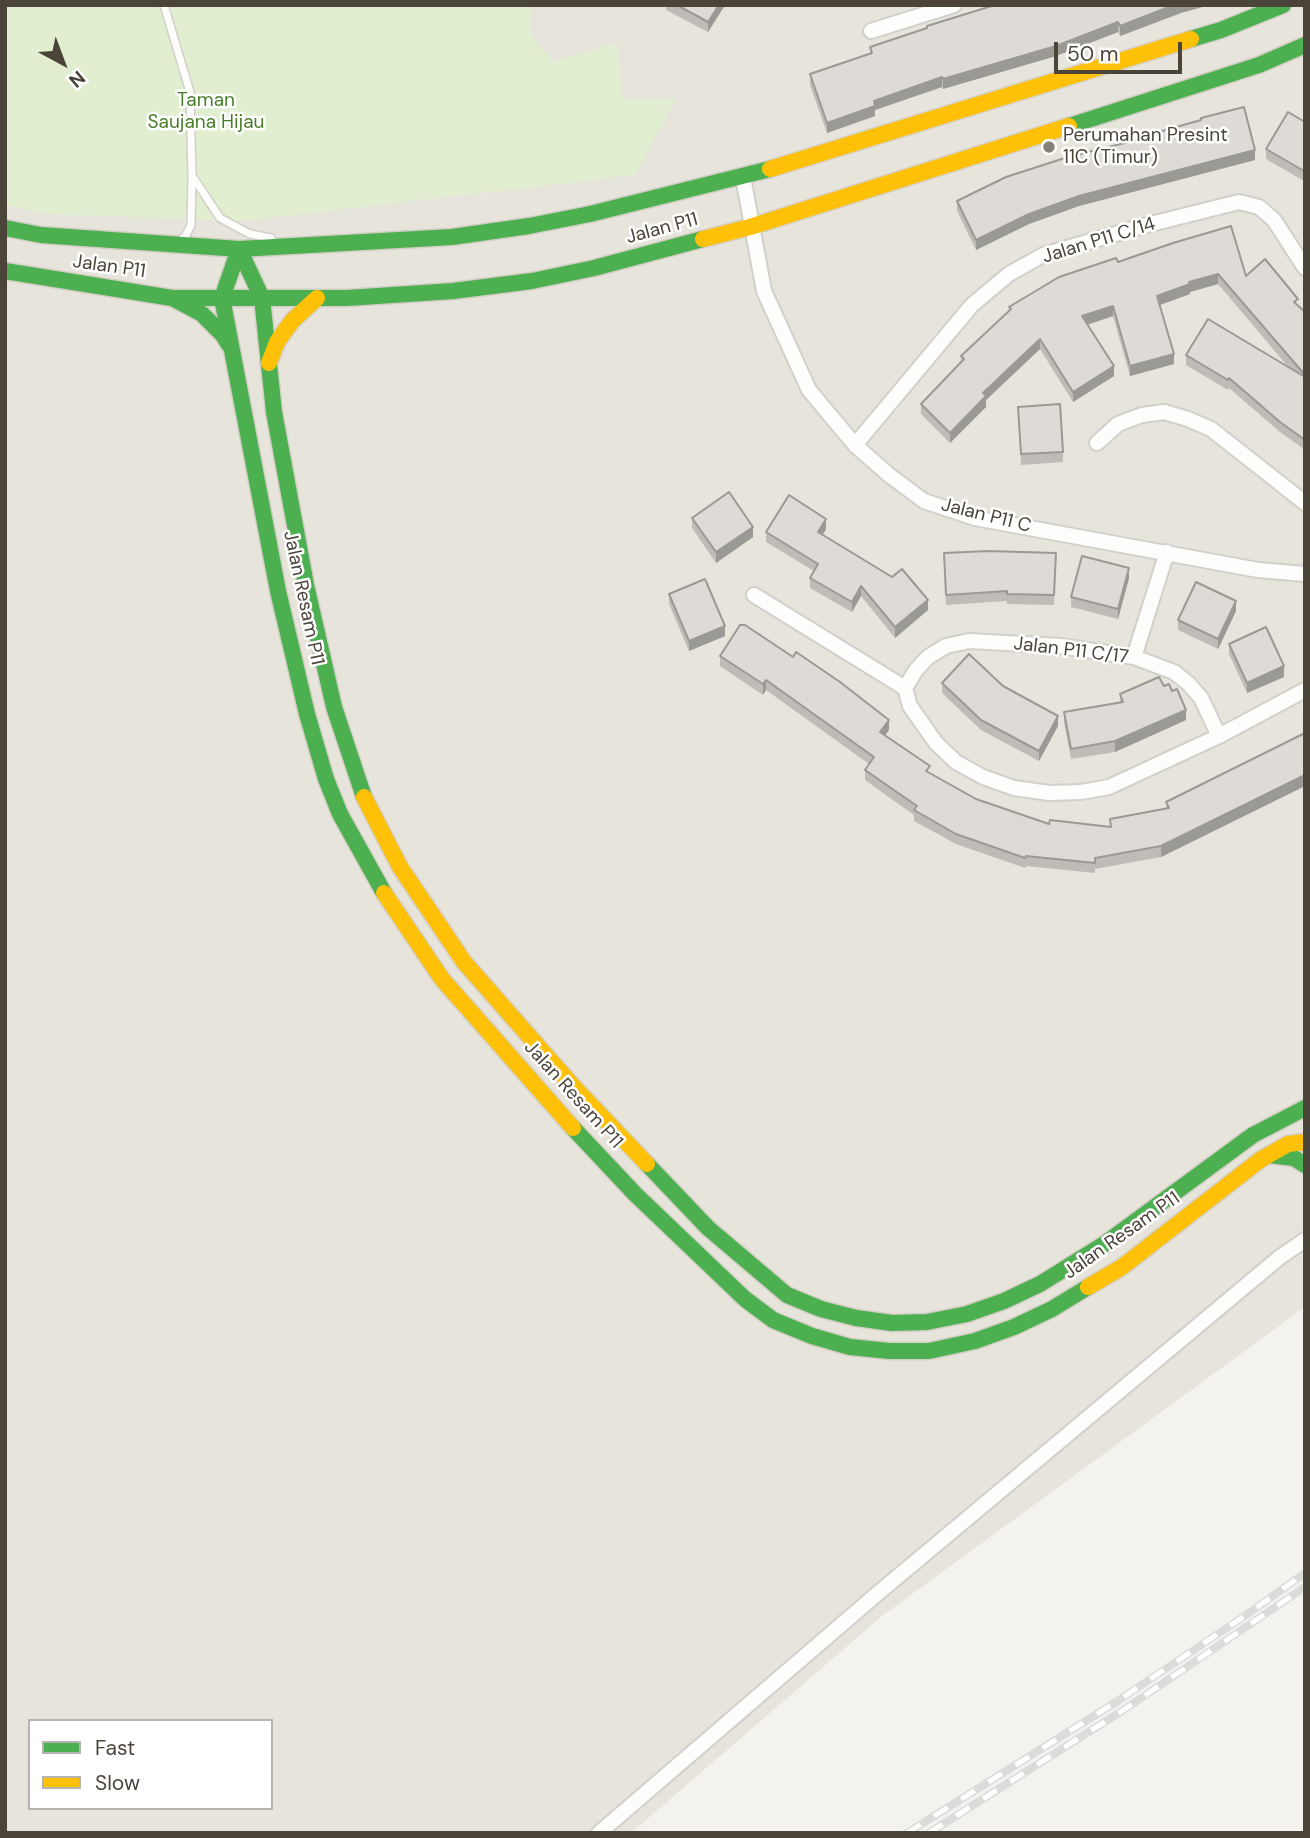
<!DOCTYPE html>
<html>
<head>
<meta charset="utf-8">
<style>
	body { margin:0 }
	#map { position:relative; width:1310px; height:1838px; overflow:hidden; background:#f4f2ee; font-family:"DM Sans",sans-serif }
	canvas { display:block }
	.frame { position:absolute; inset:0; border:7px solid #4b4439; pointer-events:none }
	.legend { position:absolute; left:28px; top:1719px; width:245px; height:91px; box-sizing:border-box; background:#fff; border:2px solid #b7b4b0; margin:0; padding:9px 12px; list-style:none; font-size:21px; color:#4b4439 }
	.legend li { display:flex; align-items:center; gap:14px; height:35px }
	.legend b { width:35px; border:2px solid #b7b4b0 }
	.north { position:absolute; left:28px; top:28px; width:70px; height:70px; -webkit-text-stroke:5px #fff; paint-order:stroke; rotate:139deg; font-size:19px; font-weight:700; line-height:28px; text-align:center; color:#4b4439 }
	.north::after { content:''; display:block; margin:auto; width:24px; height:32px; background:#4b4439; clip-path:polygon(50% 0,100% 100%,50% 72%,0 100%) }
	.scale { position:absolute; left:1054px; top:42px; width:128px; height:32px; box-sizing:border-box; border:4px solid #4b4439; border-top:0; padding-left:9px; font-size:21px; line-height:24px; white-space:nowrap; color:#4b4439; -webkit-text-stroke:5px #fff; paint-order:stroke }
</style>
</head>
<body>
<div id="map">
<canvas width="1310" height="1838"></canvas>
<div class="frame"></div>
<ul class="legend">
<li><b style="height:9px;background:#4caf50"></b>Fast</li>
<li><b style="height:9px;background:#ffc107"></b>Slow</li>
</ul>
<div class="north">N</div>
<div class="scale">50 m</div>
</div>
<script>
const context = document.querySelector('canvas').getContext('2d');
context.lineJoin = 'round';
function fill(path, color) { context.fillStyle = color; context.fill(path, 'evenodd'); }
const shape = rows => new Path2D(rows.map(r => 'M' + r).join(''));
function trace(path, color, width, dash) { context.strokeStyle = color; context.lineWidth = width; context.lineCap = dash ? 'butt' : 'round'; context.setLineDash(dash || []); context.stroke(path); }
function write(font, color, halo, rows, align = 'center') {
  context.font = font + ' "DM Sans",sans-serif'; context.lineWidth = 5; context.setLineDash([]); context.textBaseline = 'middle'; context.strokeStyle = halo; context.fillStyle = color; for (const [text, x, y, turn = 0] of rows) {
    context.save(); context.translate(x, y); context.rotate((+turn || 0) * Math.PI / 180); context.textAlign = isNaN(turn) ? turn : align; if (halo) context.strokeText(text, 0, 0); context.fillText(text, 0, 0); context.restore();
  }
}
fill(shape([
	[5,5,1305,5,1305,1307,882,1616,631,1833,5,1833],
	[30,1721,271,1721,271,1808,30,1808]
]), '#e7e4dc');
fill(shape([
	[5,5,531,5,530,33,553,62,616,43,623,99,676,99,635,175,241,221,49,214,5,205]
]), '#e1eecf');
const lane = shape([
	[164,5,190,92,192,177,191,225,186,235,180,241],
	[193,177,220,218,250,234,271,238]
]);
const street = shape([
	[871,31,954,5],
	[743,177,764,291,809,390,855,445,889,475,924,501,975,518,1258,570,1305,574],
	[1097,443,1118,424,1142,415,1164,412,1188,419,1211,429,1305,503],
	[855,445,972,305,1009,274,1043,255,1143,226,1239,202,1259,207,1274,220,1305,268],
	[754,595,905,688],
	[1134,657,1167,552],
	[1219,736,1201,698,1189,684,1174,672,1134,657,1060,646,969,641,946,646,928,657,916,670,905,688,910,706,936,743,956,762,983,777,1014,788,1049,793,1081,792,1109,787,1219,736,1305,690],
	[599,1833,877,1594,1280,1257,1305,1240]
]);
const fast = shape([
	[1191,39,1221,30,1283,5],
	[1069,126,1259,65,1305,45],
	[5,228,41,235,239,249,452,237,529,226,590,214,770,169],
	[239,249,262,298,274,412,306,585,334,707,364,797],
	[5,271,172,298,347,298,453,291,532,281,594,268,703,239],
	[222,298,278,591,307,714,326,779,340,814,384,893],
	[222,298,239,249],
	[174,299,202,314,223,335,229,345],
	[573,1128,635,1194,745,1299,773,1320,812,1336,850,1347,889,1351,929,1351,975,1341,1014,1327,1052,1309,1088,1287],
	[1269,1155,1294,1158,1305,1165],
	[647,1164,708,1228,787,1295,821,1309,856,1318,892,1323,927,1322,967,1314,1004,1301,1040,1284,1106,1243,1253,1135,1305,1108]
]);
const slow = shape([
	[770,169,1191,39],
	[703,239,750,227,1069,126],
	[269,363,277,342,292,321,317,298],
	[364,797,400,867,464,962,572,1085,647,1164],
	[384,893,442,979,573,1128],
	[1088,1287,1122,1267,1260,1160,1288,1144,1305,1142]
]);
trace(lane, '#d2d0cb', 10);
trace(street, '#d2d0cb', 18);
trace(fast, '#d3cfc5', 19);
trace(slow, '#d3cfc5', 19);
trace(lane, '#fdfdfc', 7);
trace(street, '#fdfdfc', 14);
trace(fast, '#4caf50', 16);
trace(slow, '#ffc107', 16);
const rail = shape([
	[907,1833,1116,1702,1249,1613,1305,1573],
	[929,1833,1122,1711,1305,1587]
]);
trace(rail, '#dbdbda', 8);
trace(rail, '#fff', 5, [16]);
fill(shape([
	[666,5,725,5,708,32,666,10],
	[1181,13,1120,36,1118,32,1056,56,943,89,942,87,875,110,875,116,827,133,810,85,810,74,870,54,870,47],
	[1305,122,1304,181,1266,159,1266,149],
	[1141,137,1255,160,1079,206,1029,224,976,250,957,211,957,201,1141,139],
	[1118,262,1246,276,1298,306,1305,312,1305,450,1280,432,1229,388,1228,390,1186,365,1186,355,1290,369,1218,284,1190,292,1190,294,1160,305,1174,364,1130,376,1113,316,1088,325,1114,376,1073,402,1040,349,986,400,986,407,950,443,921,414,921,404,961,363,961,356,1009,311,1009,307],
	[1018,407,1063,452,1063,462,1021,465],
	[692,518,753,537,716,563,692,528],
	[826,529,822,535,928,610,895,638,861,596,852,612,810,588,810,578,814,571,766,542,766,532],
	[944,553,1056,553,1054,605,1007,604,1007,601,946,605],
	[1129,578,1118,619,1071,607,1071,597],
	[669,594,725,636,689,651,669,604],
	[1236,611,1218,649,1178,630,1178,620],
	[1229,644,1284,677,1247,693,1229,654],
	[720,656,889,730,885,735,930,773,976,799,1049,824,1110,826,1110,819,1166,809,1166,802,1305,733,1305,786,1161,857,1095,869,1095,873,1026,866,1025,868,956,844,914,821,914,815,865,780,865,770,869,764,766,690,763,695,720,666],
	[942,683,1003,686,1058,726,1039,761,981,730,942,693],
	[1164,686,1186,720,1115,752,1071,759,1064,722,1064,712,1120,702,1120,694]
]), '#bfbcb8');
fill(shape([
	[719,5,725,5,708,32,708,22],
	[1174,5,1210,5,1181,13,1120,36,1120,26],
	[1118,22,1118,32,1056,56,943,89,943,79],
	[942,77,942,87,875,110,875,116,827,133,827,123,874,101],
	[1255,150,1255,160,1079,206,1029,224,976,250,976,240,1029,214,1079,196],
	[1218,274,1218,284,1190,292,1190,294,1157,306,1157,296,1189,282],
	[1113,306,1113,316,1082,326,1082,316],
	[1040,339,1040,349,986,400,986,407,950,443,950,433,983,393],
	[1174,354,1174,364,1130,376,1130,366],
	[1114,366,1114,376,1073,402,1073,392],
	[826,519,826,529,818,543,818,532],
	[753,527,753,537,716,563,716,552],
	[1129,568,1129,578,1118,619,1118,609],
	[861,586,861,596,852,612,852,602],
	[928,600,928,610,895,638,895,627],
	[1236,601,1236,611,1218,649,1218,639],
	[725,626,725,636,689,651,689,641],
	[1284,666,1284,677,1247,693,1247,683],
	[766,680,766,690,763,695,763,684],
	[1186,710,1186,720,1115,752,1115,741],
	[1058,716,1058,726,1039,761,1039,751],
	[889,720,889,730,880,742,880,732],
	[1305,775,1305,786,1161,857,1161,846]
]), '#9b9996');
const building = shape([
	[677,5,719,5,708,22,677,5],
	[995,5,1174,5,1120,26,1118,22,1056,46,943,79,942,77,874,101,875,106,827,123,810,74,872,53,870,47,927,28,927,26,995,5],
	[1244,107,1255,150,1079,196,1029,214,976,240,957,201,1006,177,1068,157,1141,139,1141,137,1201,120,1201,118,1244,107],
	[1288,112,1305,122,1304,171,1266,149,1288,112],
	[1231,226,1246,276,1265,259,1298,299,1294,302,1305,312,1305,375,1218,274,1189,282,1190,284,1157,296,1174,354,1130,366,1113,306,1082,316,1114,366,1073,392,1040,339,983,393,986,396,950,433,921,404,964,359,961,356,1011,309,1009,307,1059,277,1116,258,1118,262,1173,243,1231,226],
	[1208,319,1305,377,1305,440,1280,422,1229,378,1228,380,1186,355,1208,319],
	[1060,404,1063,452,1021,454,1018,407,1060,404],
	[729,492,753,527,716,552,692,518,729,492],
	[789,495,826,519,818,532,892,577,902,569,928,600,895,627,861,586,852,602,810,578,818,564,766,532,789,495],
	[988,551,1056,553,1054,595,1007,594,1007,591,946,595,944,553,988,551],
	[1082,556,1129,568,1118,609,1071,597,1082,556],
	[705,579,725,626,689,641,669,594,705,579],
	[1196,582,1236,601,1218,639,1178,620,1196,582],
	[740,625,745,625,793,657,796,652,840,682,889,720,880,732,930,766,926,771,976,799,1049,824,1050,820,1111,827,1110,819,1169,808,1166,802,1305,733,1305,775,1161,846,1095,858,1095,863,1026,856,1025,858,956,834,914,810,917,806,865,770,874,757,766,680,763,684,720,656,740,625],
	[1266,627,1284,666,1247,683,1229,644,1266,627],
	[969,654,1003,686,1058,716,1039,751,981,720,942,683,969,654],
	[1159,677,1164,686,1169,684,1172,691,1177,689,1186,710,1115,741,1071,749,1064,712,1123,702,1120,694,1159,677]
]);
fill(building, '#dedbd6');
trace(building, '#9b9996', 2);
for (const [x, y, r, color] of [
	[1049,147,7,"#868178"]
]) { const dot = new Path2D(); dot.arc(x, y, r, 0, 2 * Math.PI); context.fillStyle = color; context.fill(dot); trace(dot, '#fff', 2.5); }
write('19px', '#4a7f2a', '#fff', [
	["Taman",206,101],
	["Saujana Hijau",206,123]
]);
write('19px', '#4b4439', '#fff', [
	["Perumahan Presint",1063,136],
	["11C (Timur)",1063,158]
], 'left');
write('19px', '#4b4439', '#fff', [
	["Jalan P11",662,229,-15],
	["Jalan P11 C/14",1099,241,-17],
	["Jalan P11",109,267,8],
	["Jalan P11 C",986,516,14],
	["Jalan Resam P11",303,598,78],
	["Jalan P11 C/17",1071,651,7],
	["Jalan Resam P11",573,1095,48],
	["Jalan Resam P11",1122,1236,-35]
]);
</script>
</body>
</html>
